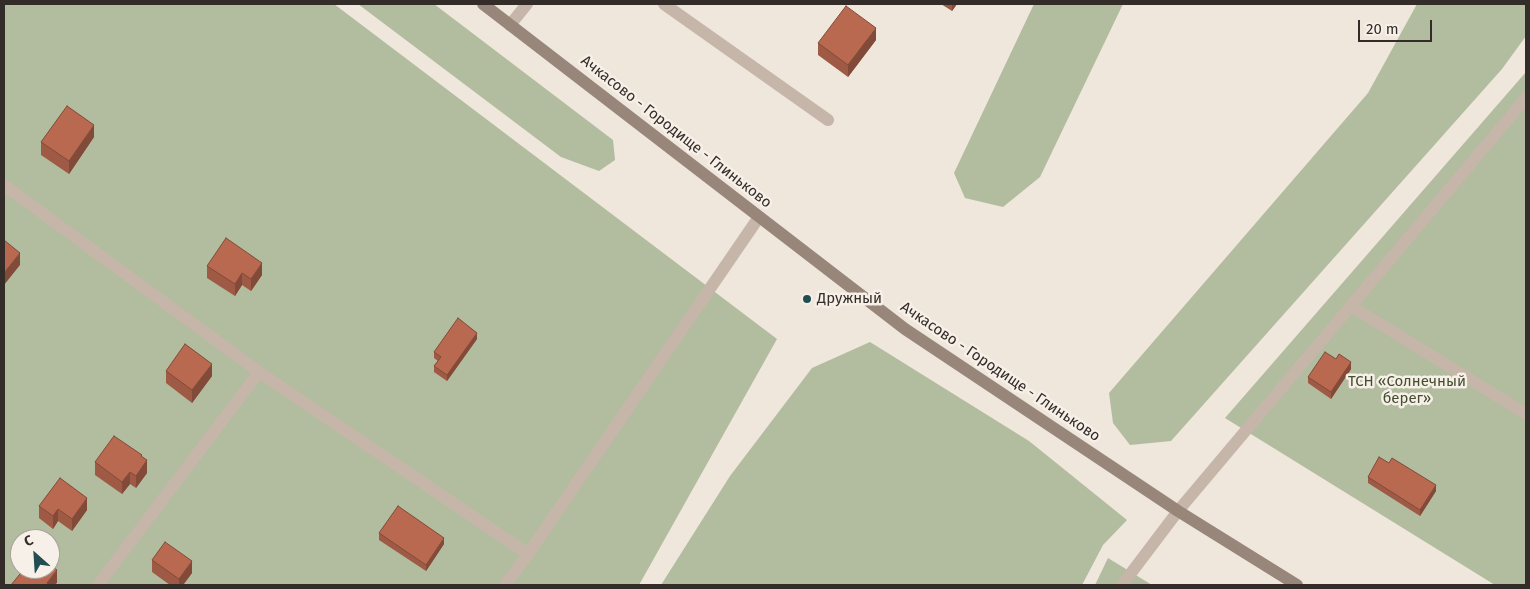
<!DOCTYPE html>
<html>
<head>
<meta charset="utf-8">
<style>
	body { margin:0 }
	#map { position:relative; width:1530px; height:589px; overflow:hidden; background:#efe6dc; font-family:"Fira Sans",sans-serif }
	canvas { display:block }
	.frame { position:absolute; inset:0; border:5px solid #342c28; pointer-events:none }
	.north { position:absolute; left:10px; top:529px; width:50px; height:50px; box-sizing:border-box; background:#f7f0e8; border:1px solid #a9a29b; border-radius:50%; rotate:334deg; font-size:14px; font-weight:700; line-height:20px; text-align:center; color:#342c28 }
	.north::after { content:''; display:block; margin:auto; width:18px; height:22px; background:#224e51; clip-path:polygon(50% 0,100% 100%,50% 72%,0 100%) }
	.scale { position:absolute; left:1358px; top:20px; width:74px; height:22px; box-sizing:border-box; border:2px solid #342c28; border-top:0; padding-left:6px; font-size:15px; line-height:18px; white-space:nowrap; color:#342c28; -webkit-text-stroke:4px #f7f0e8; paint-order:stroke }
</style>
</head>
<body>
<div id="map">
<canvas width="1530" height="589"></canvas>
<div class="frame"></div>
<div class="north">С</div>
<div class="scale">20 m</div>
</div>
<script>
const context = document.querySelector('canvas').getContext('2d');
context.lineJoin = 'round';
function fill(path, color) { context.fillStyle = color; context.fill(path, 'evenodd'); }
const shape = rows => new Path2D(rows.map(r => 'M' + r).join(''));
function trace(path, color, width, dash) { context.strokeStyle = color; context.lineWidth = width; context.lineCap = dash ? 'butt' : 'round'; context.setLineDash(dash || []); context.stroke(path); }
function write(font, color, halo, rows, align = 'center') {
  context.font = font + ' "Fira Sans",sans-serif'; context.lineWidth = 5; context.setLineDash([]); context.textBaseline = 'middle'; context.strokeStyle = halo; context.fillStyle = color; for (const [text, x, y, turn = 0] of rows) {
    context.save(); context.translate(x, y); context.rotate((+turn || 0) * Math.PI / 180); context.textAlign = isNaN(turn) ? turn : align; if (halo) context.strokeText(text, 0, 0); context.fillText(text, 0, 0); context.restore();
  }
}
fill(shape([
	[4,4,334,4,777,339,639,585,4,585],
	[20,539,50,539,50,569,20,569],
	[358,4,434,4,613,140,615,160,599,171,561,157],
	[1034,4,1123,4,1040,177,1003,207,965,198,954,173],
	[1417,4,1526,4,1526,36,1502,69,1171,441,1130,445,1113,423,1109,393,1368,93],
	[1526,72,1526,585,1495,585,1225,418],
	[870,342,1029,441,1127,520,1103,545,1082,585,661,585,730,476,812,368],
	[1108,558,1152,585,1095,585]
]), '#b2bc9e');
trace(shape([
	[4,185,259,372,528,554,759,217],
	[1351,306,1526,414],
	[98,585,259,372],
	[505,585,528,554],
	[1122,585,1178,511,1526,98]
]), '#c6b6a9', 12);
trace(shape([
	[664,4,828,120],
	[510,25,527,4]
]), '#c6b6a9', 12);
trace(shape([
	[483,4,905,329,1178,511,1297,585]
]), '#99867b', 12);
fill(shape([
	[941,4,957,4,952,11],
	[876,40,848,77,818,55,818,43],
	[94,137,69,174,41,155,41,142],
	[207,266,262,275,251,291,242,285,235,296,207,278],
	[477,339,447,381,434,372,434,366,438,361,434,358,434,352],
	[1336,359,1351,369,1331,399,1308,383,1308,377],
	[166,371,212,376,192,403,166,383],
	[142,457,147,473,136,488,130,484,122,494,95,475,95,462],
	[1368,477,1436,491,1420,516,1368,483],
	[39,506,87,510,72,531,58,521,53,529,39,518],
	[379,533,444,544,426,571,379,540],
	[152,560,192,573,183,585,170,585,152,572]
]), '#9f5a45');
fill(shape([
	[952,4,957,4,952,11],
	[876,28,876,40,848,77,848,65],
	[94,125,94,137,69,174,69,161],
	[20,253,20,265,4,285,4,273],
	[262,263,262,275,251,291,251,279],
	[242,273,242,285,235,296,235,284],
	[477,333,477,339,447,381,447,375],
	[1351,362,1351,369,1331,399,1331,392],
	[212,364,212,376,192,403,192,390],
	[147,460,147,473,136,488,136,476],
	[130,472,130,484,122,494,122,482],
	[1436,485,1436,491,1420,516,1420,510],
	[87,498,87,510,72,531,72,519],
	[58,509,58,521,53,529,53,516],
	[444,538,444,544,426,571,426,565],
	[192,561,192,573,183,585,179,585,179,579],
	[57,570,57,583,54,585,47,585,47,583]
]), '#824a38');
const building = shape([
	[846,6,876,28,848,65,818,43,846,6],
	[67,106,94,125,69,161,41,142,67,106],
	[226,238,262,263,251,279,242,273,235,284,207,266,226,238],
	[4,240,20,253,4,273,4,240],
	[458,318,477,333,447,375,434,366,441,357,434,352,458,318],
	[185,344,212,364,192,390,166,371,185,344],
	[1325,352,1336,359,1339,354,1351,362,1331,392,1308,377,1325,352],
	[114,436,142,455,141,456,147,460,136,476,130,472,122,482,95,462,114,436],
	[1379,457,1389,463,1392,458,1436,485,1420,510,1368,477,1379,457],
	[60,478,87,498,72,519,58,509,53,516,39,506,60,478],
	[398,506,444,538,426,565,379,533,398,506],
	[165,542,192,561,179,579,152,560,165,542],
	[50,565,57,570,47,583,50,585,11,585,24,569,50,569,50,565]
]);
fill(building, '#b96950');
trace(building, '#824a38', 1);
for (const [x, y, r, color] of [
	[807,299,5,"#224e51"]
]) { const dot = new Path2D(); dot.arc(x, y, r, 0, 2 * Math.PI); context.fillStyle = color; context.fill(dot); trace(dot, '#f7f0e8', 2); }
write('15px', '#342c28', '#f7f0e8', [
	["Ачкасово - Городище - Глиньково",676,132,38],
	["Ачкасово - Городище - Глиньково",1000,372,34]
]);
write('15px', '#342c28', '#f7f0e8', [
	["Дружный",817,299]
], 'left');
write('15px', '#444f2f', '#f7f0e8', [
	["ТСН «Солнечный",1407,382],
	["берег»",1407,399]
]);
</script>
</body>
</html>
